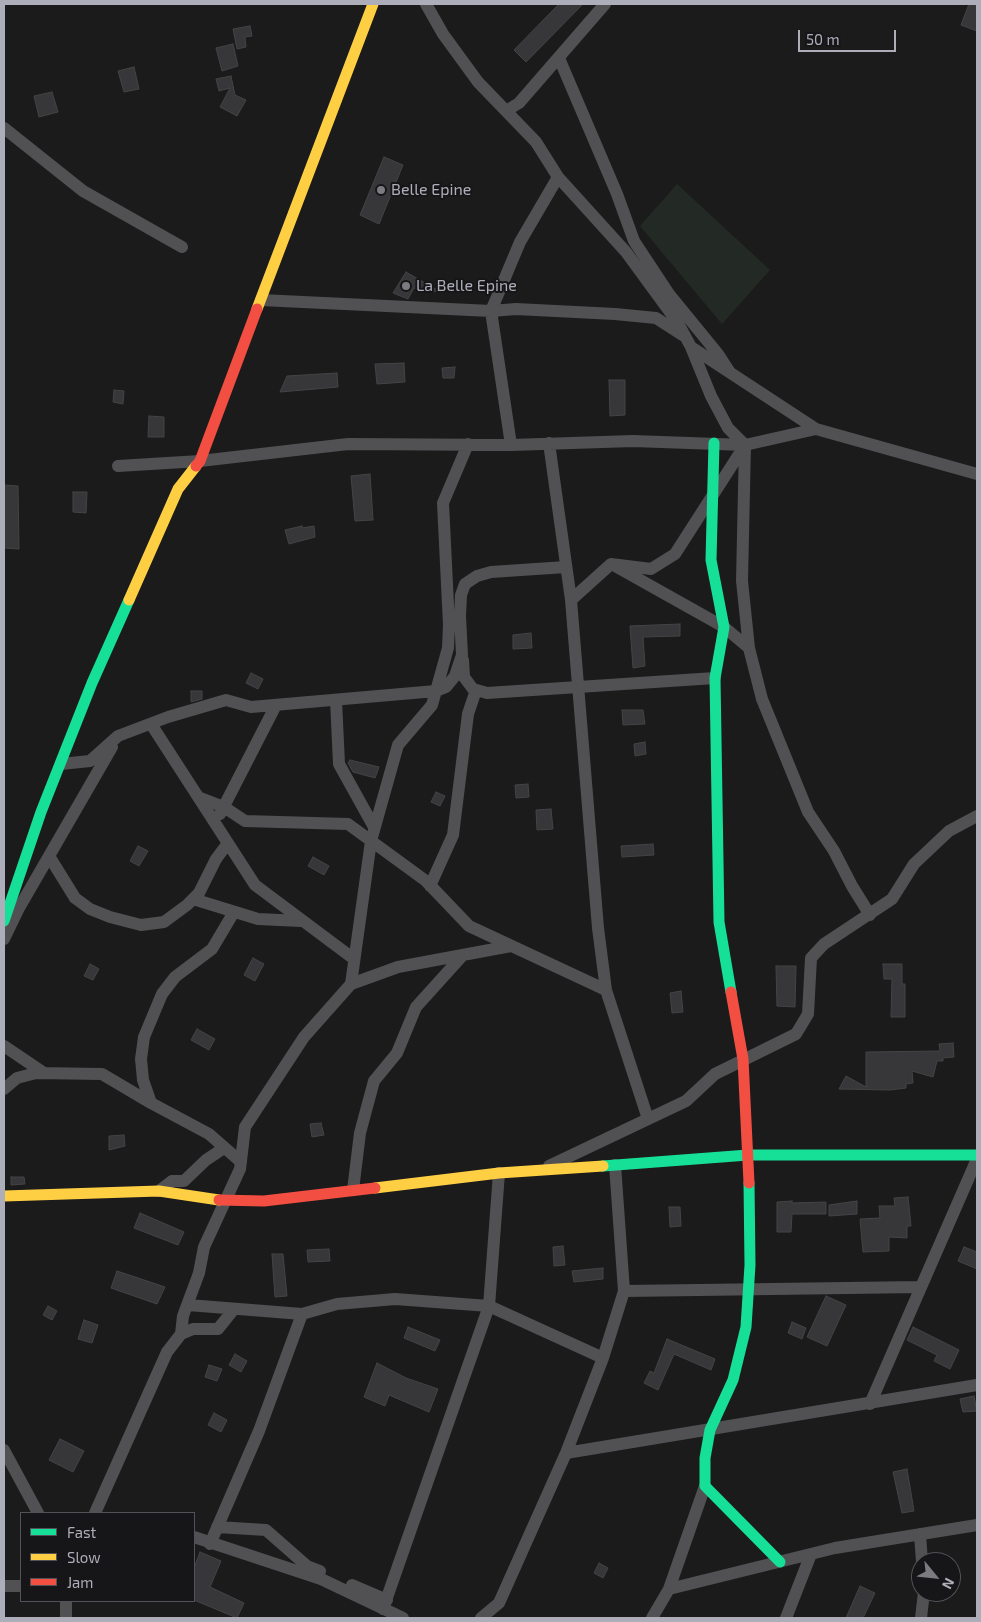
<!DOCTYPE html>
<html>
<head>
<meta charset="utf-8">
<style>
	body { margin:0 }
	#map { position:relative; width:981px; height:1622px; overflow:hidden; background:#1b1b1b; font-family:"Exo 2",sans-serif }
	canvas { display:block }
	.frame { position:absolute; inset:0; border:5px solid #aeaeba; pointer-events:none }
	.legend { position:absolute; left:20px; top:1512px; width:175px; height:90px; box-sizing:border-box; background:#161517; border:1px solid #535258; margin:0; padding:6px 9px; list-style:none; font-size:15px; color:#aeaeba }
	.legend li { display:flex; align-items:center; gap:10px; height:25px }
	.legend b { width:25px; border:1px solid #535258 }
	.north { position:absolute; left:911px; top:1552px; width:50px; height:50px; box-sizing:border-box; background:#161517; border:1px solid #535258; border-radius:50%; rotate:118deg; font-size:14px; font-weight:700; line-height:20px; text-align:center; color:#aeaeba }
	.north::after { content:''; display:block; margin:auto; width:18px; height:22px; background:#7b7b82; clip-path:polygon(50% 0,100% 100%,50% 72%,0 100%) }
	.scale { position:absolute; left:798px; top:30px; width:98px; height:22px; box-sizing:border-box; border:2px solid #aeaeba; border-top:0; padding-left:6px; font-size:15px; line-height:18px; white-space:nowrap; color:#aeaeba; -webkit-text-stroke:4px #161517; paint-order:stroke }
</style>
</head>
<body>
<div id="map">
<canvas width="981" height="1622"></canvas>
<div class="frame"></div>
<ul class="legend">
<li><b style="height:6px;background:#16e098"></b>Fast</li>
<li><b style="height:6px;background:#ffcf43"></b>Slow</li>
<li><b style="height:6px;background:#f24e42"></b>Jam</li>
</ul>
<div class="north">N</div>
<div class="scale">50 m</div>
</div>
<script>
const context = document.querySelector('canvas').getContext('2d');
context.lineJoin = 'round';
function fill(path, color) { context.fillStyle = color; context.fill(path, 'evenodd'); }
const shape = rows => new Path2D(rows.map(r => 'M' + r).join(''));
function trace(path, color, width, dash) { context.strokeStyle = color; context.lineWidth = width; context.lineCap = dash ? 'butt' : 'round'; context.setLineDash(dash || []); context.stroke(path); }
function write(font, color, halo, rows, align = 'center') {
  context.font = font + ' "Exo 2",sans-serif'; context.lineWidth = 4; context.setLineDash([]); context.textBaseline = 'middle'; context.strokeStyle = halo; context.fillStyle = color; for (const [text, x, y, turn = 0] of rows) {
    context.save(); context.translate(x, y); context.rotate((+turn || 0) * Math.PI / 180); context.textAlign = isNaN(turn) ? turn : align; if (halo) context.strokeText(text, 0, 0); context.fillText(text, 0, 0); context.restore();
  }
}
fill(shape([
	[677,184,770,270,722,324,640,226]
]), '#232a25');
const building = shape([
	[559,4,583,4,526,62,514,50,559,4],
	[969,4,977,4,977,31,961,25,969,4],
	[250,26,252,36,245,37,246,47,237,49,233,29,250,26],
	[233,44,238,66,222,71,216,48,233,44],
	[134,67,139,89,124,92,118,71,134,67],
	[231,76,235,95,246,100,237,116,220,107,230,88,219,91,216,79,231,76],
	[52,92,58,112,39,117,34,96,52,92],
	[384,157,403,165,379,224,360,215,384,157],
	[406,272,439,291,439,292,414,288,408,299,393,293,406,272],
	[404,363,405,382,377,384,375,364,404,363],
	[455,367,454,378,443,378,442,368,455,367],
	[337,373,338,387,280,392,287,376,337,373],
	[609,380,625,380,625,415,610,416,609,380],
	[114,390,124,391,123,404,113,402,114,390],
	[149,416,164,417,164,437,148,437,149,416],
	[370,474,373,520,355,521,351,476,370,474],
	[4,485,18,486,19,549,4,548,4,485],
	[73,492,87,492,86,513,73,512,73,492],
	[302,526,302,528,314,526,315,537,289,544,285,530,302,526],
	[680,624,680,636,643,637,645,666,633,668,630,626,680,624],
	[531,633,532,648,513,649,513,635,531,633],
	[251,673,263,679,258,689,246,683,251,673],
	[191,691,202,691,202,699,191,702,191,691],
	[622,710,643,710,645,724,623,725,622,710],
	[645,742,646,754,635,756,634,744,645,742],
	[350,760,379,767,375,778,353,772,348,763,350,760],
	[528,784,529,797,516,798,515,785,528,784],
	[436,792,445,796,440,806,431,802,436,792],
	[551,809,553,829,537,830,536,810,551,809],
	[653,844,654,855,622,857,621,846,653,844],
	[138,846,148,851,139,866,130,861,138,846],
	[313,857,329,866,324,875,308,866,313,857],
	[253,958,264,964,255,981,244,975,253,958],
	[90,964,99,969,93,980,84,976,90,964],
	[883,964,902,964,902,984,905,984,905,1017,891,1017,892,979,884,979,883,964],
	[776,966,796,966,795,1007,777,1006,776,966],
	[681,991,683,1012,672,1013,670,993,681,991],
	[197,1029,215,1039,209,1050,191,1040,197,1029],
	[953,1043,954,1057,943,1058,943,1061,937,1061,933,1077,912,1071,913,1083,906,1084,906,1088,890,1090,839,1089,846,1076,866,1087,866,1052,940,1051,939,1044,953,1043],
	[321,1123,324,1135,312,1137,310,1124,321,1123],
	[124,1135,125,1146,109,1150,109,1136,124,1135],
	[11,1177,24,1177,25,1184,11,1185,11,1177],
	[908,1197,911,1226,907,1226,907,1238,889,1237,889,1251,863,1252,860,1219,880,1218,879,1206,895,1206,894,1198,908,1197],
	[792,1201,792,1203,826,1202,826,1214,792,1214,791,1232,777,1232,777,1202,792,1201],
	[857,1201,857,1214,829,1216,829,1205,857,1201],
	[669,1207,680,1207,681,1226,670,1227,669,1207],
	[140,1213,184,1232,178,1245,134,1228,140,1213],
	[563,1246,565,1265,554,1266,553,1247,563,1246],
	[964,1247,977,1252,977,1269,958,1261,964,1247],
	[329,1249,330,1261,308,1262,307,1250,329,1249],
	[272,1254,283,1254,287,1296,275,1297,272,1254],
	[603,1268,603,1279,574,1282,572,1271,603,1268],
	[117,1271,165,1287,157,1304,111,1288,117,1271],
	[826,1296,846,1305,827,1346,807,1337,826,1296],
	[48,1306,57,1311,52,1320,43,1315,48,1306],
	[84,1320,98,1325,92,1343,78,1339,84,1320],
	[792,1322,806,1328,802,1339,788,1333,792,1322],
	[408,1327,440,1340,435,1351,404,1338,408,1327],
	[913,1327,959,1350,950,1369,934,1361,937,1355,907,1340,913,1327],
	[667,1339,715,1359,711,1370,674,1354,658,1390,644,1383,650,1371,654,1373,667,1339],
	[235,1354,247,1361,241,1372,229,1365,235,1354],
	[377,1363,406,1378,438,1389,429,1412,389,1395,385,1406,364,1397,377,1363],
	[209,1365,222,1369,217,1381,205,1377,209,1365],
	[974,1396,977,1411,963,1412,960,1399,974,1396],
	[214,1413,227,1420,221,1432,208,1425,214,1413],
	[60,1439,84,1451,73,1472,49,1460,60,1439],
	[907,1469,914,1511,902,1513,893,1472,907,1469],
	[200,1552,221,1561,210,1587,244,1603,237,1618,194,1600,194,1568,200,1552],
	[599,1563,608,1568,603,1578,594,1573,599,1563],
	[860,1586,875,1593,863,1618,846,1618,860,1586]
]);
fill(building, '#373739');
trace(building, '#444447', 1);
trace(shape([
	[426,4,443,34,478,82,536,142,558,177,626,252,678,323,691,347,711,396,728,428,745,445,742,581,749,648,762,699,808,812,834,851,852,886,870,915],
	[559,58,617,194,634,241,669,294,718,354,729,371],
	[506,111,519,103,605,4],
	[4,128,83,191,182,247],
	[261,300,491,311,516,309,615,314,656,318,684,336],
	[691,347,816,429,977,474],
	[549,443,571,600,598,928,606,990],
	[511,445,491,311,520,242,558,177],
	[118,466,200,461,348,444,511,445,633,441,745,445,816,429],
	[617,567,724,627,749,648],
	[571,600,611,564,651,569,675,554,745,445],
	[463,660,464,677,473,689,487,693,715,678],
	[336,700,339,764,374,827],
	[151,724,255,885,354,959],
	[61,764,90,761,118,736,168,717,226,700,251,707,436,691,446,687,455,676,462,655,460,616,461,595,465,584,477,576,491,572,566,567],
	[198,797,224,807,245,821,348,824,426,881,469,926,606,990,648,1119],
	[220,814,276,705],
	[49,856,75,898,90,909,110,917,141,925,164,922,187,905,199,893,216,859,228,843],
	[430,886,453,835,468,714,476,690],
	[193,899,258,919,301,921],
	[234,912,212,949,175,977,162,994,144,1037,141,1059,143,1080,151,1103,209,1134,241,1162],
	[4,939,19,908,112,747],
	[351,984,398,967,511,946],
	[4,1046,44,1073],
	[4,1089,17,1078,36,1073,102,1074,151,1103],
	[615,1165,624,1291,921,1287],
	[549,1166,686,1101,715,1074,796,1034,808,1014,811,958,824,944,892,899,914,864,949,831,977,816],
	[353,1190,360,1133,374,1081,397,1053,416,1007,463,955],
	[159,1191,172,1181,184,1181,206,1160,224,1148],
	[188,1305,302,1314,337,1304,395,1299,489,1306,603,1358],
	[181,1334,183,1316,199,1273,204,1247,240,1169,245,1127,304,1037,351,984,371,841,398,745,432,705,448,648,449,625,443,503,468,444],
	[870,1404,977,1159],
	[4,1450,38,1513],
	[566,1453,977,1385],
	[95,1513,167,1352,181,1334,193,1329,218,1329,234,1309],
	[217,1527,266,1530,307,1566,320,1571],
	[920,1534,922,1562],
	[194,1537,321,1579,403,1618],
	[210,1544,259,1431,302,1314],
	[352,1585,387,1600],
	[4,1586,21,1586],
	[669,1589,835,1548,977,1525],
	[383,1609,489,1306,499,1173],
	[66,1618,66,1601],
	[481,1618,499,1603,566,1453,603,1358,624,1291],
	[652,1618,669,1589,705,1486],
	[786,1618,811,1554],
	[921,1618,924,1592]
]), '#515154', 12);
trace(shape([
	[714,443,711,560,724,627,715,678,719,922,731,992],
	[4,921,41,812,92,683,129,600],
	[603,1166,748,1155,977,1155],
	[749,1183,750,1265,746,1327,733,1380,710,1430,705,1458,705,1486,780,1562]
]), '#16e098', 11);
trace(shape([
	[257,309,373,4],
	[129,600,178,489,196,466],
	[375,1188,499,1173,603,1166],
	[4,1196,159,1191,219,1200]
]), '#ffcf43', 11);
trace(shape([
	[196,466,200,461,257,309],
	[731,992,743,1059,749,1183],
	[219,1200,264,1201,375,1188]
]), '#f24e42', 11);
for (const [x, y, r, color] of [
	[381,190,5,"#7b7b82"],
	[406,286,5,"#7b7b82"]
]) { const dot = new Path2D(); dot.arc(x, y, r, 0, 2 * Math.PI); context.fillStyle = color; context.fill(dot); trace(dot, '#161517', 2); }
write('16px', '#aeaeba', '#161517', [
	["Belle Epine",391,190],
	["La Belle Epine",416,286]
], 'left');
</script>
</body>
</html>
